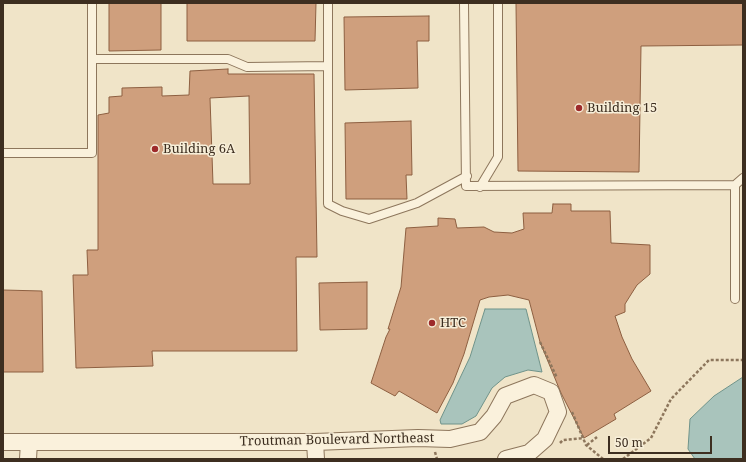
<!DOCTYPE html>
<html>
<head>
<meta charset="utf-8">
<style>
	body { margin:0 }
	#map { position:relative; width:746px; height:462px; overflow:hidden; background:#f0e4c8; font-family:"Noto Serif",serif }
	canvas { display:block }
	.frame { position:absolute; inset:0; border:4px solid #3d2e20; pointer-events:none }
	.scale { position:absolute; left:608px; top:436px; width:104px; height:18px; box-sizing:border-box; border:2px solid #3d2e20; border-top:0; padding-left:5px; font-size:12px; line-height:14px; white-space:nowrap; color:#3d2e20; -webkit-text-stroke:3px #f7eed8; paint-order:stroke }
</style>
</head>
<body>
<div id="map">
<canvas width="746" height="462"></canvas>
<div class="frame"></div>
<div class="scale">50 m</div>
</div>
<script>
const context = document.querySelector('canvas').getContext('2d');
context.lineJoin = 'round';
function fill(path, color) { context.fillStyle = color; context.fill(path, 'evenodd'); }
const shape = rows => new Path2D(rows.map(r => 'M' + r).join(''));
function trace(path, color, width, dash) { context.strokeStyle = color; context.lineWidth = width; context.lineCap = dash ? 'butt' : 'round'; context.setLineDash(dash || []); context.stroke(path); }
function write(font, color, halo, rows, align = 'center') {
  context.font = font + ' "Noto Serif",serif'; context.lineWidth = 3; context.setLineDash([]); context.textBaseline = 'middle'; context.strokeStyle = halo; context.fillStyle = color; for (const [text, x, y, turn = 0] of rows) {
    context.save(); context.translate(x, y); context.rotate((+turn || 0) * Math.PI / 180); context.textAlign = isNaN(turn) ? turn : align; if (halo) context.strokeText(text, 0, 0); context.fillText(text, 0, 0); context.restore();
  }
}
const water = shape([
	[485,309,526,309,542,372,528,370,505,377,492,388,476,416,462,424,441,424,440,420,470,357,485,309],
	[743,377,743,459,695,459,688,449,690,419,714,396,743,377]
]);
fill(water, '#a9c4bc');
trace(water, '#6f938a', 1);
const building = shape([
	[109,3,161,3,161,50,109,51,109,3],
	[187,3,316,3,315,41,187,41,187,3],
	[516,3,743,3,743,45,641,46,639,172,518,171,516,3],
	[429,16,429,41,417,41,418,88,345,90,344,17,429,16],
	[228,69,228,74,314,74,317,257,296,257,297,351,152,351,153,366,76,368,73,275,88,275,87,250,98,250,98,115,109,113,109,97,122,96,122,88,162,87,162,96,189,95,190,71,228,69],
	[249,96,250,184,213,184,210,98,249,96],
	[411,121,412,175,406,175,407,199,346,199,345,123,411,121],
	[553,204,571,204,571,211,610,211,611,243,650,245,650,274,637,285,630,296,625,304,625,312,615,316,622,337,632,359,651,391,614,414,616,419,584,438,561,393,540,342,529,300,508,295,489,297,480,300,464,354,453,383,437,413,399,391,395,396,371,383,386,337,390,329,388,329,401,287,406,228,438,226,438,218,455,219,457,228,484,227,494,232,512,233,524,229,523,213,552,213,553,204],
	[367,282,367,329,320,330,319,283,367,282],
	[3,290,42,291,43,372,3,372,3,290]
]);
fill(building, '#cf9f7d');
trace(building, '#8d5f41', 1);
const service = shape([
	[464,3,466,186,735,185,743,178],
	[92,59,228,59,247,67,328,66,328,204,342,211,369,219,417,203,467,176],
	[328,66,328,3],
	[3,153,92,153,92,3],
	[480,187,498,157,498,3],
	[735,299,735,185]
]);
const minor = shape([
	[3,442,315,442,418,438,450,439,480,432,494,416,505,396,534,385,551,392,558,412,545,439,529,453,506,459],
	[315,442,316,459],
	[28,459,29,442]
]);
trace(service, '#8d765c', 10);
trace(minor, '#8d765c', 18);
trace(shape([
	[540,342,557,378],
	[572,412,586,445,603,459],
	[560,443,563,440,584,438],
	[587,445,597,437],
	[435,452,437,459],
	[623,459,651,438,671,399,709,360,743,360]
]), '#8d765c', 2.5, [3, 2]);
trace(service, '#faf1dc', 8);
trace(minor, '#faf1dc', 16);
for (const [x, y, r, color] of [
	[579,108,4,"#9e2a2b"],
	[155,149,4,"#9e2a2b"],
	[432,323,4,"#9e2a2b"]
]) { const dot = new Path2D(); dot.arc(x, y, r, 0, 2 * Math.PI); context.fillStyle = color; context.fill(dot); trace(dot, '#f7eed8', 1.5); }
write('13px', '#3d2e20', '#f7eed8', [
	["Building 15",587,108],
	["Building 6A",163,149],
	["HTC",440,323]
], 'left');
write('13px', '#3d2e20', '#f7eed8', [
	["Troutman Boulevard Northeast",337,440,-1]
]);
</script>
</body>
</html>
